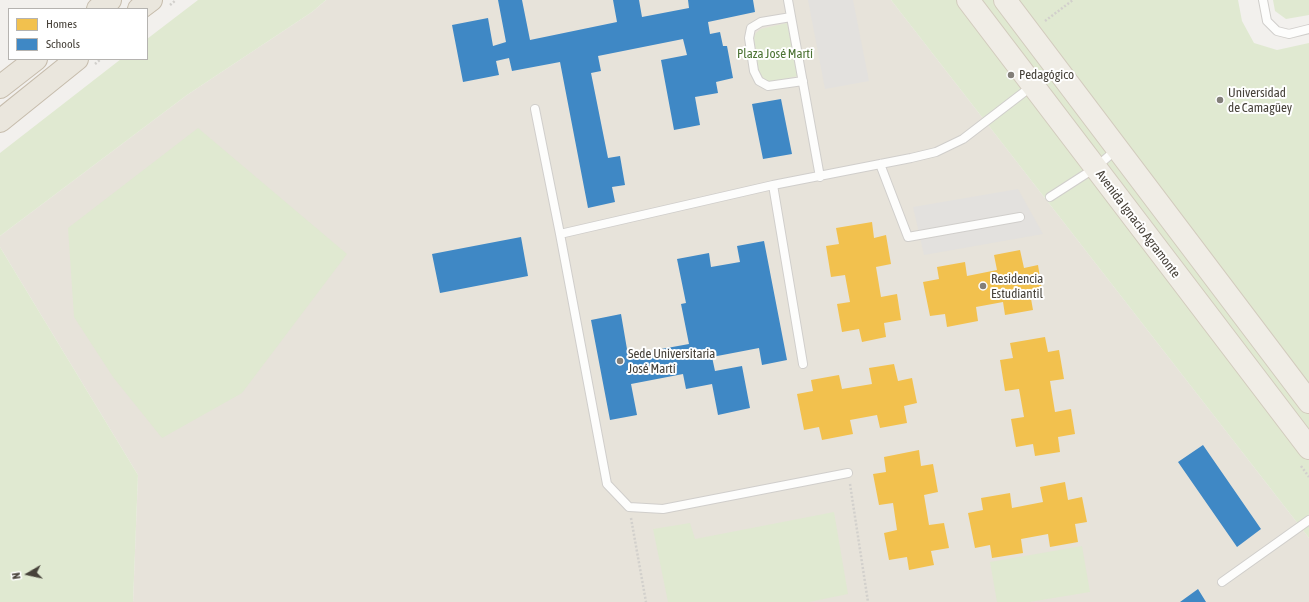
<!DOCTYPE html>
<html>
<head>
<meta charset="utf-8">
<style>
	body { margin:0 }
	#map { position:relative; width:1309px; height:602px; overflow:hidden; background:#f2f0ed; font-family:"Asap Condensed",sans-serif }
	canvas { display:block }
	.legend { position:absolute; left:8px; top:8px; width:140px; height:52px; box-sizing:border-box; background:#fff; border:1px solid #b5b3b0; margin:0; padding:5px 7px; list-style:none; font-size:12px; color:#47423a }
	.legend li { display:flex; align-items:center; gap:8px; height:20px }
	.legend b { width:20px; border:1px solid #b5b3b0 }
	.north { position:absolute; left:8px; top:554px; width:40px; height:40px; -webkit-text-stroke:3px #fff; paint-order:stroke; rotate:261deg; font-size:11px; font-weight:700; line-height:16px; text-align:center; color:#47423a }
	.north::after { content:''; display:block; margin:auto; width:14px; height:18px; background:#47423a; clip-path:polygon(50% 0,100% 100%,50% 72%,0 100%) }
</style>
</head>
<body>
<div id="map">
<canvas width="1309" height="602"></canvas>
<ul class="legend">
<li><b style="height:11px;background:#f2c14e"></b>Homes</li>
<li><b style="height:11px;background:#3f88c5"></b>Schools</li>
</ul>
<div class="north">N</div>
</div>
<script>
const context = document.querySelector('canvas').getContext('2d');
context.lineJoin = 'round';
function fill(path, color) { context.fillStyle = color; context.fill(path, 'evenodd'); }
const shape = rows => new Path2D(rows.map(r => 'M' + r).join(''));
function trace(path, color, width, dash) { context.strokeStyle = color; context.lineWidth = width; context.lineCap = dash ? 'butt' : 'round'; context.setLineDash(dash || []); context.stroke(path); }
function write(font, color, halo, rows, align = 'center') {
  context.font = font + ' "Asap Condensed",sans-serif'; context.lineWidth = 4; context.setLineDash([]); context.textBaseline = 'middle'; context.strokeStyle = halo; context.fillStyle = color; for (const [text, x, y, turn = 0] of rows) {
    context.save(); context.translate(x, y); context.rotate((+turn || 0) * Math.PI / 180); context.textAlign = isNaN(turn) ? turn : align; if (halo) context.strokeText(text, 0, 0); context.fillText(text, 0, 0); context.restore();
  }
}
fill(shape([
	[326,0,891,0,1309,538,1309,602,133,602,138,475,0,247,0,236,187,95,312,12]
]), '#e7e3da');
fill(shape([
	[198,0,326,0,312,12,187,95,0,236,0,153,121,59,147,59,147,39],
	[891,0,1238,0,1242,21,1254,43,1277,50,1309,43,1309,538],
	[1273,0,1309,0,1309,15,1286,19,1275,11],
	[787,23,798,76,769,82,764,79,758,70,754,37,756,33,761,29],
	[198,128,347,254,242,393,162,438,113,377,74,317,68,228],
	[0,247,138,475,133,602,0,602],
	[834,512,848,594,809,602,668,602,653,529,690,523,695,539],
	[1082,546,1090,592,1029,602,997,602,990,562]
]), '#e0e9d1');
fill(shape([
	[808,0,853,0,869,81,825,89],
	[1018,189,1043,234,924,255,913,207]
]), '#e3e1de');
fill(shape([
	[872,222,874,238,886,235,891,264,876,267,881,297,897,294,901,320,884,323,886,337,862,342,859,329,842,332,837,304,850,302,845,275,831,277,826,246,839,244,836,228],
	[1020,250,1024,268,1038,265,1042,290,1030,293,1033,310,1005,315,1003,302,976,307,978,321,947,327,945,314,930,316,923,282,939,279,937,267,965,262,967,276,997,270,994,255],
	[1045,337,1048,352,1059,350,1064,379,1050,381,1055,412,1071,409,1075,434,1058,437,1060,452,1035,456,1033,444,1016,447,1011,419,1024,417,1019,389,1005,391,1000,360,1013,358,1010,343],
	[894,364,898,381,912,378,917,403,904,406,907,423,880,428,877,415,850,420,853,434,822,440,819,427,804,430,797,394,813,391,811,380,839,375,842,389,872,384,869,368],
	[919,450,921,466,933,464,938,492,924,495,929,525,944,523,949,548,931,551,934,565,909,570,907,557,889,560,884,533,897,530,893,503,879,505,873,474,886,472,884,457],
	[1065,482,1068,500,1082,497,1087,522,1075,524,1078,542,1050,547,1048,534,1021,539,1023,553,992,558,990,545,975,548,968,513,983,510,981,498,1010,493,1012,508,1043,502,1040,487]
]), '#f2c14e');
fill(shape([
	[498,0,522,0,530,40,617,22,613,0,639,0,642,17,689,8,688,0,753,0,755,12,708,22,710,34,720,32,723,46,727,46,733,78,716,82,718,93,695,97,700,125,674,130,661,60,687,55,683,39,598,56,601,71,591,73,608,158,620,156,625,185,612,187,615,202,588,208,560,62,512,71,509,58,496,61,499,75,463,82,452,25,488,18,493,46,506,42],
	[781,99,792,154,763,159,752,104],
	[521,237,528,276,440,293,432,254],
	[764,241,787,360,762,365,759,348,712,357,715,371,742,366,750,408,718,415,712,384,686,389,683,374,631,384,637,415,610,420,591,320,621,314,628,355,689,344,681,304,686,303,677,259,709,253,711,267,740,262,737,246],
	[1203,445,1261,529,1237,547,1178,462],
	[1198,589,1206,602,1180,602]
]), '#3f88c5');
const lane = shape([
	[788,0,820,177],
	[1263,0,1267,21,1277,31,1289,34,1309,29],
	[791,17,761,22,751,28,749,38,754,71,759,81,768,86,803,81],
	[535,109,560,234,607,484,629,507,663,509,848,473],
	[880,164,908,237,1020,217],
	[773,185,803,364],
	[1050,197,1095,168,1117,149],
	[560,234,773,185,911,158,936,152,963,139,1032,86,1054,67],
	[1222,582,1309,520]
]);
const primary = shape([
	[968,0,1309,448],
	[1005,0,1309,402]
]);
const highway = shape([
	[98,9,110,0],
	[139,9,151,0],
	[0,87,36,59],
	[0,121,77,59]
]);
trace(lane, '#d0cecb', 10);
trace(primary, '#d2cbbd', 24);
trace(highway, '#c6bcac', 24);
trace(shape([
	[170,5,176,0],
	[1045,21,1073,0],
	[95,64,101,59],
	[1301,466,1309,477],
	[850,484,868,602],
	[631,518,646,602]
]), '#d2d0cc', 2.5, [2, 2]);
trace(lane, '#fdfdfc', 8);
trace(primary, '#f0ede6', 22);
trace(highway, '#eae6dd', 22);
for (const [x, y, r, color] of [
	[1011,75,4,"#837f79"],
	[1220,100,4,"#837f79"],
	[983,286,4,"#837f79"],
	[620,361,4,"#837f79"]
]) { const dot = new Path2D(); dot.arc(x, y, r, 0, 2 * Math.PI); context.fillStyle = color; context.fill(dot); trace(dot, '#fff', 1.5); }
write('13px', '#4c7334', '#fff', [
	["Plaza José Martí",775,54]
]);
write('13px', '#47423a', '#fff', [
	["Pedagógico",1019,75],
	["Universidad",1228,93],
	["de Camagüey",1228,108],
	["Residencia",991,279],
	["Estudiantil",991,294],
	["Sede Universitaria",628,354],
	["José Martí",628,369]
], 'left');
write('13px', '#47423a', '#fff', [
	["Avenida Ignacio Agramonte",1138,224,53]
]);
</script>
</body>
</html>
